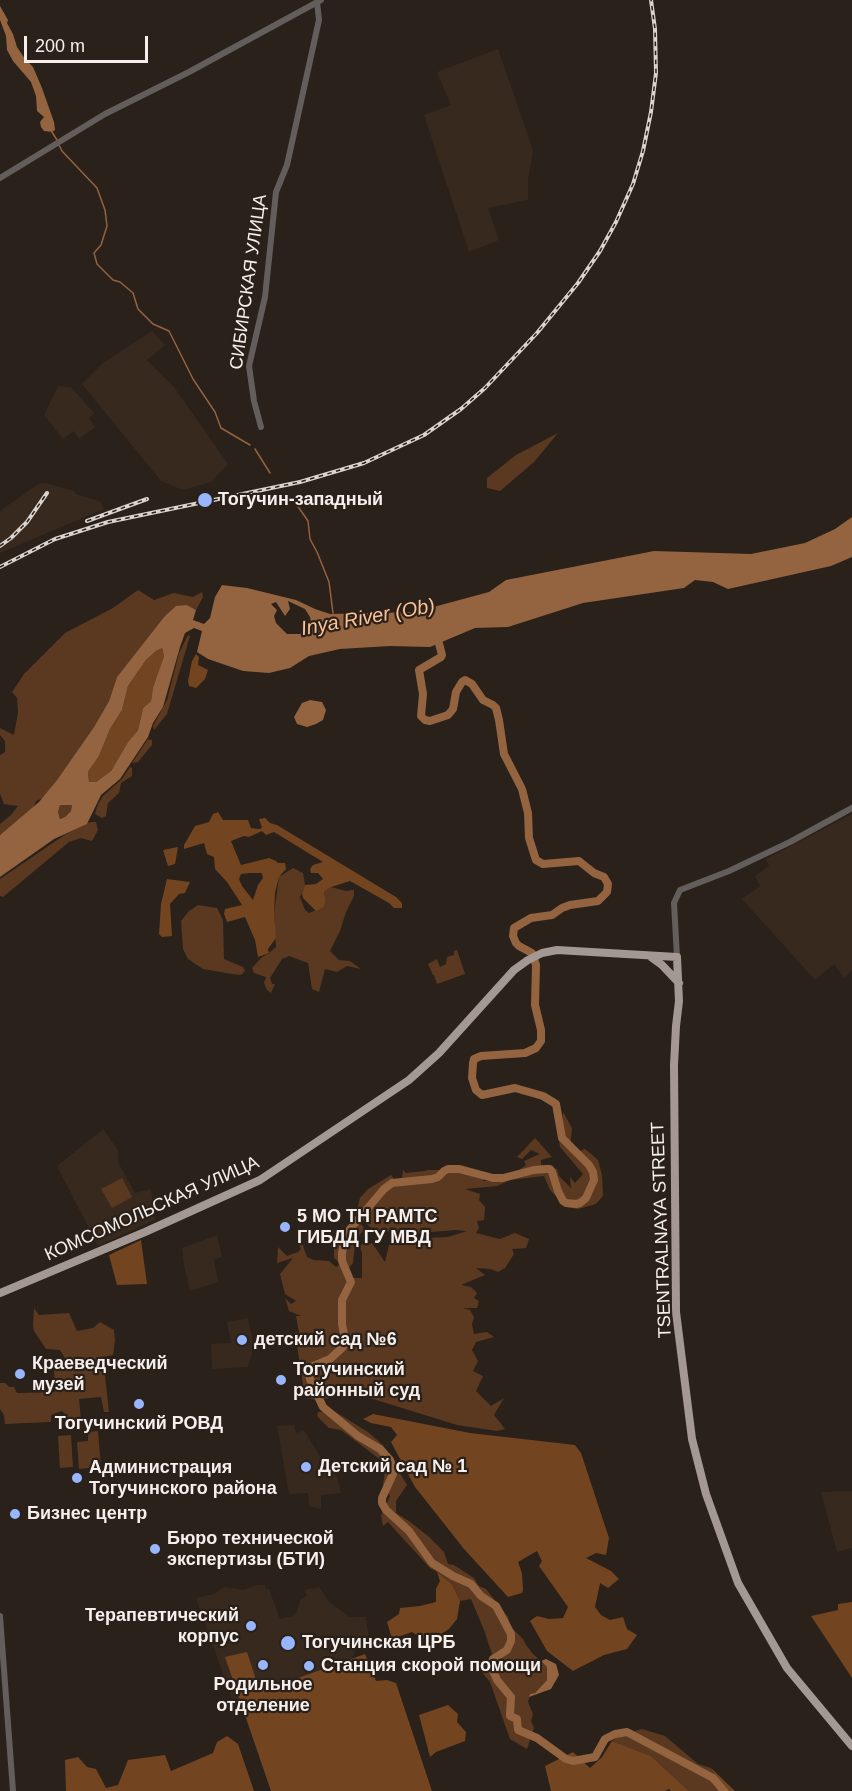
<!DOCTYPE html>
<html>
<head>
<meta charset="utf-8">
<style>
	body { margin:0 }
	#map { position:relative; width:852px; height:1791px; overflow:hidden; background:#2a211a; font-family:Helvetica,sans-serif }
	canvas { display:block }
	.scale { position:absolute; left:24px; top:36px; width:124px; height:27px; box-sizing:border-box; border:3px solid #f6efeb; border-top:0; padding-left:8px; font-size:18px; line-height:21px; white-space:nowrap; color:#f6efeb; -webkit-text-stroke:4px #2a211a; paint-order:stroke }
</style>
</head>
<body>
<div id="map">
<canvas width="852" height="1791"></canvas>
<div class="scale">200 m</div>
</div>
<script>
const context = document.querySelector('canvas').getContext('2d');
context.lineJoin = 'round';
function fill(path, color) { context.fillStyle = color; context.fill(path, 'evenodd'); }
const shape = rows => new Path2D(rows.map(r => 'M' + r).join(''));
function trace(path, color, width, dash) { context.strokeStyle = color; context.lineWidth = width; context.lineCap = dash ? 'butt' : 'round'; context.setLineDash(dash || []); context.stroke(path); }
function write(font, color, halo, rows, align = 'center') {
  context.font = font + ' Helvetica,sans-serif'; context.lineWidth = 4.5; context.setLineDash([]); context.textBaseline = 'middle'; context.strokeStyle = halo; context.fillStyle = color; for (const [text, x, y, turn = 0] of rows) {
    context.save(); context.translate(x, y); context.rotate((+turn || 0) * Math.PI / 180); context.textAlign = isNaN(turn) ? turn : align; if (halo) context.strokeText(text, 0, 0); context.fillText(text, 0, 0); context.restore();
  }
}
fill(shape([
	[498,49,533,150,528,180,528,200,488,208,499,240,469,252,424,115,451,105,437,72],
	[152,331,165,345,147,360,174,387,228,464,211,482,183,490,161,481,82,384,103,363],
	[58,386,71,387,94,413,89,418,95,427,79,439,74,431,63,439,44,415],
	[45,483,75,491,76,494,101,502,104,509,0,553,0,511,38,484],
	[852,814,852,970,844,978,834,964,815,980,742,899,760,886,755,876,769,866,766,859],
	[103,1129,118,1150,118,1162,135,1193,151,1189,155,1220,98,1246,57,1166],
	[217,1235,222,1257,214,1260,218,1282,190,1291,184,1265,182,1248],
	[248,1318,254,1347,248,1367,212,1369,211,1344,231,1343,227,1322],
	[294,1425,296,1433,304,1430,320,1456,337,1477,341,1493,321,1495,321,1509,309,1506,308,1493,289,1494,277,1426],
	[852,1491,852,1548,837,1552,821,1492],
	[256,1585,265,1585,266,1589,269,1589,280,1619,293,1616,297,1611,300,1600,307,1595,304,1590,319,1587,329,1602,350,1617,366,1617,369,1639,359,1646,348,1663,289,1684,233,1702,196,1598,214,1594,224,1587,244,1590]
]), '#38291e');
fill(shape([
	[558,433,534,462,500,491,487,488,487,478,516,455],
	[138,590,154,600,174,593,193,597,202,592,203,597,196,610,187,605,164,617,117,677,109,701,94,727,57,780,43,798,36,801,34,807,0,835,0,824,11,815,18,806,4,804,0,794,0,755,5,752,5,741,0,735,0,728,14,735,18,712,17,698,12,692,24,674,65,633,113,608],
	[188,635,190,636,167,714,154,730,153,726,167,700,179,653],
	[148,739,152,740,152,745,138,762,132,763],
	[130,767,132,768,132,776,121,783,119,793,108,803,106,816,102,818,95,814,98,804,103,796,122,779],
	[60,805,72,805,71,811,65,817,60,819,58,812],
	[90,822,96,822,98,830,92,841,81,838,69,842,3,897,0,896,0,879,66,834],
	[293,868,303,873,305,885,300,897,305,910,309,913,324,907,326,901,324,892,331,887,346,891,354,890,354,896,346,912,340,931,330,951,339,960,350,961,361,969,347,966,337,972,325,969,319,992,312,989,308,963,289,956,282,959,270,978,272,984,275,984,271,993,267,990,264,983,266,977,254,973,252,968,262,957,269,953,276,947,274,914,279,877],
	[198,905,217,908,223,920,224,959,243,967,245,971,241,975,232,974,203,969,188,959,183,949,181,921,189,911],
	[457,950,465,974,437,984,434,975,433,975,428,964,437,959,440,967,446,964,447,957,454,955,454,951],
	[563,1112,572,1128,570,1147,580,1151,585,1149,598,1160,602,1175,603,1196,596,1204,578,1209,566,1207,550,1190,544,1176,510,1180,497,1186,465,1189,480,1194,479,1200,485,1207,484,1220,477,1221,479,1228,476,1233,500,1239,515,1233,529,1239,526,1248,512,1249,514,1254,505,1268,498,1272,490,1269,476,1268,485,1275,461,1285,471,1287,477,1293,474,1298,479,1301,477,1308,463,1308,470,1310,474,1317,472,1324,474,1334,487,1332,494,1337,476,1342,472,1350,478,1361,473,1371,483,1376,476,1391,491,1406,504,1398,494,1415,505,1429,497,1431,457,1425,373,1399,351,1395,316,1400,307,1398,304,1392,295,1332,299,1333,296,1316,301,1316,289,1311,285,1298,291,1304,296,1301,285,1294,280,1274,293,1258,277,1263,278,1247,287,1256,298,1252,301,1249,296,1238,300,1237,307,1257,314,1260,329,1261,336,1267,341,1264,334,1258,334,1244,339,1242,346,1228,361,1224,365,1229,358,1236,351,1240,355,1244,353,1263,348,1269,353,1278,362,1278,362,1252,358,1245,372,1243,385,1262,389,1245,402,1239,448,1237,467,1231,455,1230,407,1234,372,1229,356,1213,360,1198,368,1189,391,1175,395,1180,402,1178,403,1170,406,1173,424,1171,428,1170,440,1170,461,1165,484,1172,483,1181,504,1181,526,1165,524,1161,540,1154,531,1150,522,1159,517,1157,535,1138,552,1157,541,1160,541,1165,557,1169,559,1176,571,1188,570,1177,575,1183,583,1174,560,1147,558,1134,565,1144,566,1140,562,1123],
	[122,1178,132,1197,112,1208,101,1189],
	[34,1308,39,1315,69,1313,77,1331,93,1328,100,1322,114,1330,115,1341,113,1355,103,1357,109,1412,104,1412,101,1397,79,1399,81,1420,68,1417,62,1411,51,1415,51,1422,5,1424,4,1415,0,1409,0,1383,5,1383,9,1387,14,1387,17,1393,55,1392,54,1367,66,1360,60,1350,46,1349,34,1331,33,1326],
	[334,1411,368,1432,383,1445,407,1485,396,1501,396,1513,409,1521,428,1536,444,1552,448,1564,454,1565,474,1578,479,1586,486,1589,508,1617,511,1627,523,1639,526,1645,533,1654,547,1667,547,1680,535,1693,530,1694,528,1702,533,1714,531,1721,534,1728,527,1749,510,1739,490,1682,481,1671,481,1668,492,1654,484,1630,471,1599,460,1601,452,1584,437,1572,430,1568,388,1522,383,1526,381,1516,390,1496,383,1485,385,1470,382,1461,341,1430,329,1428,317,1416,318,1412],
	[98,1431,101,1467,79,1469,77,1442,88,1441,88,1432],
	[71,1435,73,1467,60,1468,58,1436],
	[642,1729,665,1736,698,1764,711,1768,722,1791,689,1791,651,1756,612,1741,617,1736]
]), '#5a3920');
fill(shape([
	[162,648,164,656,153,687,151,701,143,708,138,730,128,742,111,771,96,782,89,782,88,772,99,756,110,729,122,710,128,686,146,660,156,651],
	[196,654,199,657,198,665,208,670,205,679,196,688,189,686,188,681,192,661],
	[218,812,223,820,248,820,251,828,259,829,262,828,259,819,265,818,270,823,277,825,396,897,402,903,402,908,394,908,389,903,350,881,331,887,324,892,326,901,324,907,316,911,303,898,302,893,305,885,316,884,323,879,318,873,311,873,310,869,313,865,323,862,274,832,266,835,262,831,249,837,244,836,231,841,241,865,269,858,276,861,278,863,285,863,286,869,279,877,275,893,274,914,276,938,268,949,269,953,258,957,255,940,245,917,227,922,224,914,225,909,242,905,227,882,215,869,214,857,207,854,204,843,184,849,184,845,195,826,209,822,213,814],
	[250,873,262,873,263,878,258,885,253,900,242,886,239,879,241,874],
	[178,847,175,864,168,866,163,850],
	[167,879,190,882,185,893,179,894,170,904,172,936,162,937,159,934,161,904],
	[141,1240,147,1284,117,1285,109,1255],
	[373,1414,470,1433,575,1445,581,1453,609,1538,606,1555,596,1553,586,1558,611,1571,619,1579,608,1588,600,1583,595,1607,601,1615,610,1620,623,1617,627,1629,637,1635,627,1649,604,1655,573,1671,547,1651,530,1621,537,1616,549,1619,563,1618,568,1607,539,1566,542,1561,537,1551,518,1562,522,1573,523,1590,522,1593,508,1597,464,1549,415,1487,391,1442,397,1435,391,1427,371,1423,363,1419],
	[437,1572,452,1584,460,1601,457,1619,449,1629,441,1634,439,1640,423,1639,412,1632,392,1639,387,1622,399,1614,400,1608,420,1606,436,1602,436,1589,440,1581],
	[852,1602,852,1678,811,1616,838,1610,838,1604],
	[247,1652,259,1689,287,1682,365,1654,376,1681,387,1680,396,1683,432,1791,271,1791,225,1657],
	[448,1705,458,1714,457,1722,466,1732,465,1741,436,1752,430,1757,419,1715],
	[227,1736,238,1744,254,1791,66,1791,65,1760,78,1757,87,1767,96,1769,106,1788,118,1785,128,1760,165,1755,171,1771,213,1753,217,1742],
	[612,1741,651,1756,689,1791,671,1791,669,1789,665,1791,551,1791,545,1766,573,1752,590,1768,602,1757],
	[711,1768,735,1791,722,1791]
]), '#734420');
fill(shape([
	[0,6,8,20,7,23,13,34,17,47,25,59,33,67,42,88,54,122,55,130,52,132,44,131,41,127,40,122,44,117,37,111,36,96,31,82,13,61,7,50,6,36,0,20],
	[852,517,852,557,831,566,728,589,713,582,695,580,684,588,583,603,508,627,475,628,430,647,390,646,340,649,309,656,290,668,269,673,243,671,208,659,197,652,202,631,194,628,185,633,180,647,163,707,153,723,148,737,120,779,101,795,87,824,54,839,0,877,0,835,39,802,57,780,94,727,109,701,117,677,164,617,176,606,187,605,196,610,193,620,204,624,210,618,215,597,222,585,247,588,296,600,315,609,330,614,415,612,489,592,506,580,654,551,751,554,805,543,835,529],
	[288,601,305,609,310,617,312,627,300,634,287,634,276,623,274,616,277,610,271,604,276,602,285,616,290,609],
	[162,648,164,656,153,687,151,701,143,708,138,730,128,742,111,771,96,782,89,782,88,772,99,756,110,729,122,710,128,686,146,660,156,651],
	[60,805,72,805,71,811,65,817,60,819,58,812],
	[310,700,322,702,326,710,323,720,316,724,307,727,297,724,294,717,302,703],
	[546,1659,556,1664,559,1675,551,1689,529,1697,530,1694,535,1693,547,1680,547,1667,541,1661]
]), '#94633f');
trace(shape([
	[52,132,57,140],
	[59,145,62,151,97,188,105,210,107,226,101,245,94,253,97,264,113,280,120,282,133,293,138,309,153,324,169,331,193,379,215,412,221,428,250,445],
	[255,449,270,473],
	[276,496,277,498,293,501],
	[297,505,308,521,310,539,317,552,329,582,333,613]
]), '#94633f', 1.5);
trace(shape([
	[437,636,442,655,441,657,419,670,423,694,421,716,425,720,430,721,448,715,453,709,456,692,462,682,465,680,472,684,483,700,493,705,496,708,499,720,504,754,522,789,528,813,529,838,536,860,543,864,579,861,594,873,604,877,608,884,607,892,598,901,570,905,562,908,552,915,531,918,514,928,513,936,516,943,519,946,532,953,536,965,535,1005,541,1030,541,1041,536,1048,525,1053,481,1056,474,1059,473,1063,472,1078,476,1090,482,1095,515,1088,543,1096,556,1104,562,1138,589,1165,593,1172,594,1180,586,1198,580,1203,576,1204,566,1203,563,1201,558,1191,552,1172,550,1169,546,1169,534,1170,503,1178,493,1178,459,1169,448,1169,444,1171,438,1177,432,1179,392,1183,384,1189,350,1229,345,1238,342,1253,342,1261,351,1282,342,1300,342,1324,345,1339,343,1347,330,1359,311,1367,309,1371,310,1379,323,1407,358,1436,380,1449,390,1460,393,1468,393,1474,382,1498,382,1503,386,1510,409,1531,432,1563,453,1576,471,1584,481,1596,496,1606,511,1634,511,1641,507,1650,493,1659,492,1668,497,1680,511,1697,510,1714,510,1716,517,1719,518,1730,537,1738,566,1759,573,1761,595,1757,605,1739,615,1734,627,1732,713,1778,724,1791]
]), '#94633f', 8);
trace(shape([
	[0,178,105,114,189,72,321,0],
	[261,427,254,401,249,366,265,297,276,192,287,165,319,20,317,2],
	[677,957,674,903,680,890,729,871,790,842,852,808],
	[0,1616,13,1791]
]), '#635e5b', 6);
trace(shape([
	[651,957,662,965,679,983],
	[677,957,679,1001,676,1026,674,1065,676,1312,692,1439,706,1494,738,1583,787,1668,852,1746],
	[0,1293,145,1232,260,1180,409,1080,439,1053,514,970,528,960,542,953,557,950,677,957]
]), '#a49992', 8);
const rail = shape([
	[87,521,147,499],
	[0,546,11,538,27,522,47,493],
	[0,567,55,539,108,522,300,482,364,463,424,435,461,409,485,388,537,333,578,283,600,251,616,222,633,184,643,151,651,112,656,73,655,29,651,0]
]);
trace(rail, '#dad3ce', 4);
trace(rail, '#2a211a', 1.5, [4.5]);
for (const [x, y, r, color] of [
	[205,500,8,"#98b6fd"],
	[285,1227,6,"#98b6fd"],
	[242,1340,6,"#98b6fd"],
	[20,1374,6,"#98b6fd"],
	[281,1380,6,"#98b6fd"],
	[139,1404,6,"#98b6fd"],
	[306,1467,6,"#98b6fd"],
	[77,1478,6,"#98b6fd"],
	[15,1514,6,"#98b6fd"],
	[155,1549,6,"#98b6fd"],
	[251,1626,6,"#98b6fd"],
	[288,1643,8,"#98b6fd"],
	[263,1665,6,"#98b6fd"],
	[309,1666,6,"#98b6fd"]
]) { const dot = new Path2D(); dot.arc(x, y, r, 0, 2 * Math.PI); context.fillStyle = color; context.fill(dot); trace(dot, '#2a211a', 2); }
write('18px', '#f6efeb', '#2a211a', [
	["СИБИРСКАЯ УЛИЦА",249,282,-82],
	["КОМСОМОЛЬСКАЯ УЛИЦА",152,1209,-24],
	["TSENTRALNAYA STREET",662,1230,-92]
]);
write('bold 18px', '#f6efeb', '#2a211a', [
	["Тогучин-западный",218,500],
	["5 МО ТН РАМТС",297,1217],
	["ГИБДД ГУ МВД",297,1238],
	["детский сад №6",254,1340],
	["Краеведческий",32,1364],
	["музей",32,1385],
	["Тогучинский",293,1370],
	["районный суд",293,1391],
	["Тогучинский РОВД",139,1424,"center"],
	["Детский сад № 1",318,1467],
	["Администрация",89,1468],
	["Тогучинского района",89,1489],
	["Бизнес центр",27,1514],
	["Бюро технической",167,1539],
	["экспертизы (БТИ)",167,1560],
	["Терапевтический",239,1616,"right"],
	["корпус",239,1637,"right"],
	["Тогучинская ЦРБ",302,1643],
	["Станция скорой помощи",321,1666],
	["Родильное",263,1685,"center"],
	["отделение",263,1706,"center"]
], 'left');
write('italic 20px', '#fec297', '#2a211a', [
	["Inya River (Ob)",368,618,-10]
]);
</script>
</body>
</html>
